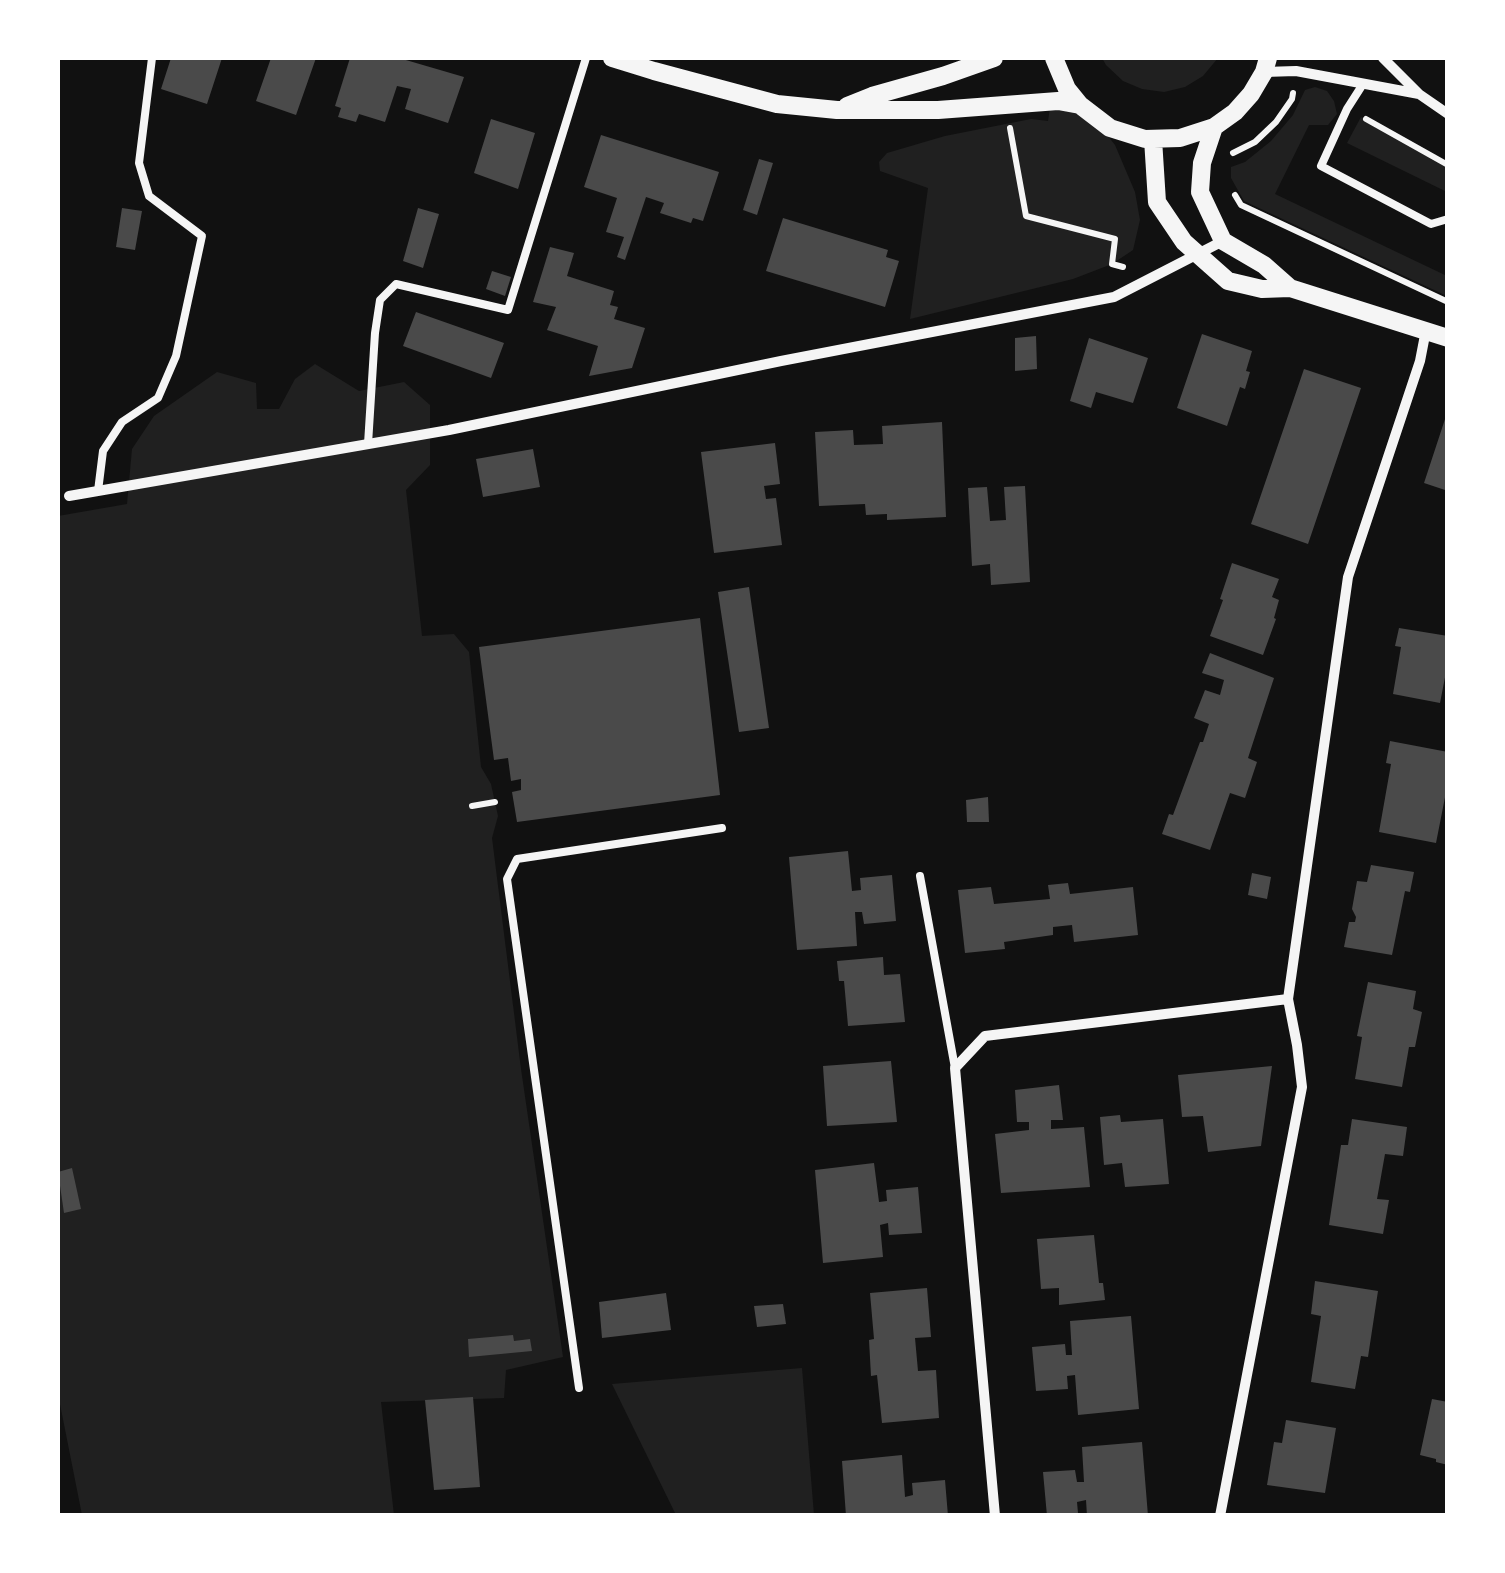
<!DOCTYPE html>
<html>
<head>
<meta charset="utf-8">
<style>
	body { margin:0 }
	#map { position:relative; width:1505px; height:1573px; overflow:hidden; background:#111; font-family:"Roboto Condensed",sans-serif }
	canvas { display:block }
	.frame { position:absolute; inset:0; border:60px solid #fff; pointer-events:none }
</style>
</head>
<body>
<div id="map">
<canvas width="1505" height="1573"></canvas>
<div class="frame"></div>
</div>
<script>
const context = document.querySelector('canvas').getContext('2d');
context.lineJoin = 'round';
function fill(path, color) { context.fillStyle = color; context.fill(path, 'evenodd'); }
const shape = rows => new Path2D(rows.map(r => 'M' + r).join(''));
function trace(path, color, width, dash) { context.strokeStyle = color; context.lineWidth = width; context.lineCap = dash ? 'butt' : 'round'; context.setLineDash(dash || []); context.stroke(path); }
fill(shape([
	[1102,58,1218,58,1203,76,1185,87,1164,92,1142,89,1123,81,1106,65],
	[1315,87,1327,91,1334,101,1337,114,1328,125,1309,125,1275,194,1447,276,1447,296,1244,201,1231,178,1231,167,1245,162,1271,141,1293,115,1305,90],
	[1050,108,1089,112,1115,145,1135,192,1140,220,1133,250,1112,264,1073,279,910,319,928,188,880,171,879,162,887,153,945,136,1031,119,1048,121],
	[1361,117,1447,165,1447,192,1347,143],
	[315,364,359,391,404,382,430,405,430,465,406,490,422,636,454,634,469,652,481,767,491,784,498,816,492,838,521,1069,563,1357,506,1370,504,1398,381,1402,394,1515,82,1515,58,1394,58,516,127,504,132,449,154,416,217,372,256,383,257,409,279,409,295,379],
	[802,1368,814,1515,676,1515,612,1384]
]), '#202020');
fill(shape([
	[171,58,222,58,207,104,161,89],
	[271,58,316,58,296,115,256,101],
	[350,58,399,58,464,77,448,123,405,109,411,89,397,86,385,122,359,114,356,122,338,117,341,108,335,106],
	[491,119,535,133,518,189,474,173],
	[601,135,719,172,703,221,693,218,691,223,660,213,664,203,646,197,625,260,617,257,624,237,606,232,617,198,584,187],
	[759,159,773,163,757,215,743,210],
	[122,208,142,211,135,250,116,247],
	[418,208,439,214,423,268,403,261],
	[783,218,888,250,886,257,899,261,885,307,766,271],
	[550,247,574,253,567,276,614,291,610,305,618,307,614,319,645,328,632,368,589,376,598,346,547,330,556,307,533,302],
	[492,271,511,277,505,296,486,289],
	[416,312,504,343,491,378,403,346],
	[1202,334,1252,351,1246,371,1250,372,1245,389,1240,387,1227,426,1177,408],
	[1036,336,1037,369,1015,371,1015,338],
	[1089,338,1148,358,1133,403,1096,392,1091,408,1070,401],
	[1304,369,1361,388,1308,544,1251,524],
	[1447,413,1448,413,1448,491,1424,483],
	[942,422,946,517,887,520,887,514,866,515,865,504,819,506,815,432,853,430,854,445,883,444,882,426],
	[775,443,780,484,764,486,766,499,776,498,782,545,714,553,701,452],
	[533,449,540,487,483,497,476,459],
	[1025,486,1030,582,991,585,990,564,972,566,968,488,987,487,990,521,1006,520,1004,487],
	[1232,563,1279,579,1272,597,1279,600,1274,618,1276,619,1263,655,1210,636,1223,600,1220,599],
	[749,587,769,728,739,732,718,592],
	[700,618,720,795,517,822,512,792,521,790,521,779,511,781,508,758,494,760,479,647],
	[1399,628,1448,636,1448,662,1440,703,1393,694,1401,647,1395,646],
	[1210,653,1274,678,1248,758,1257,762,1245,798,1230,793,1210,850,1162,834,1169,814,1173,815,1200,742,1203,742,1209,724,1194,718,1205,690,1220,695,1224,680,1202,673],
	[1390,741,1448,752,1448,782,1436,843,1379,832,1391,764,1386,763],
	[988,797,989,822,967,822,966,800],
	[848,851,852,891,861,890,860,878,892,875,896,921,864,924,862,912,855,912,857,946,797,950,789,857],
	[1371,865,1414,872,1410,892,1405,891,1392,955,1344,947,1349,922,1355,922,1356,917,1352,909,1357,881,1367,882],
	[1252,873,1271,877,1267,899,1248,895],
	[1068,883,1070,894,1133,887,1138,935,1074,942,1072,925,1053,927,1053,935,1004,942,1005,949,965,953,958,890,991,887,994,904,1050,899,1048,885],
	[883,957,884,975,900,974,905,1022,848,1026,844,981,839,981,837,961],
	[1368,982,1416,991,1413,1009,1422,1012,1415,1047,1409,1047,1402,1087,1355,1079,1362,1037,1357,1036],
	[891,1061,897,1122,827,1126,823,1066],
	[1272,1066,1261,1146,1208,1152,1203,1116,1182,1117,1178,1075],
	[1059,1085,1063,1120,1051,1120,1051,1129,1084,1127,1090,1187,1001,1193,995,1134,1029,1130,1029,1122,1017,1122,1015,1090],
	[1120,1115,1121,1122,1163,1119,1169,1184,1125,1187,1122,1163,1104,1165,1100,1117],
	[1352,1119,1407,1127,1403,1156,1385,1154,1377,1199,1389,1200,1383,1234,1329,1225,1341,1145,1348,1145],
	[874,1163,879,1202,887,1201,886,1190,918,1187,922,1233,889,1235,888,1223,880,1225,883,1257,823,1263,815,1170],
	[72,1168,81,1209,64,1213,58,1172],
	[1094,1235,1099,1283,1103,1283,1105,1300,1059,1305,1059,1288,1041,1289,1037,1239],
	[1315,1281,1378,1291,1368,1357,1361,1356,1355,1389,1311,1382,1321,1316,1311,1314],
	[927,1288,931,1337,915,1338,918,1371,936,1370,939,1418,882,1423,877,1375,871,1376,869,1340,874,1339,870,1293],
	[666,1293,671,1330,602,1338,599,1302],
	[783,1304,786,1324,757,1327,754,1306],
	[1131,1316,1139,1409,1078,1415,1075,1375,1067,1376,1068,1389,1036,1391,1032,1347,1065,1344,1066,1355,1072,1355,1070,1321],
	[513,1335,514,1341,530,1339,532,1351,469,1357,468,1339],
	[473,1397,480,1487,434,1490,425,1400],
	[1432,1399,1448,1402,1448,1465,1436,1462,1436,1459,1420,1455],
	[1286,1420,1336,1428,1325,1493,1267,1485,1274,1442,1282,1443],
	[1142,1442,1148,1516,1087,1516,1086,1500,1077,1502,1078,1513,1047,1516,1043,1472,1075,1470,1077,1482,1084,1482,1082,1447],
	[902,1455,905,1497,913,1495,912,1483,945,1480,948,1516,846,1516,842,1461]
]), '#4a4a4a');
trace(shape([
	[1366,119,1448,165],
	[1010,128,1026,216,1115,239,1112,264,1123,267],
	[1233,153,1255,142,1276,122,1292,99,1293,93],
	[1235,195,1241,205,1448,302],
	[472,806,495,802]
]), '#f5f5f5', 6);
trace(shape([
	[1363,84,1347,109,1321,166,1431,224,1448,219],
	[368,444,375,333,380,300,396,284,508,310,586,58],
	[98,491,103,451,122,422,158,398,176,356,202,236,149,196,139,163,152,58],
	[920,876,955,1068],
	[579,1388,507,879,517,859,722,828]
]), '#f5f5f5', 8);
trace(shape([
	[1383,58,1419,94,1448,114],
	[1264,72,1296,71,1419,94],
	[69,496,449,430,781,361,1114,297,1223,241],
	[995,1516,955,1068,985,1036,1288,999],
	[1220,1516,1302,1087,1297,1045,1288,999,1348,577,1420,361,1426,330]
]), '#f5f5f5', 10);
trace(shape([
	[612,58,654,71,777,104,837,110,938,110,1058,101,1080,105],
	[1054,58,1067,89,1080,105,1110,128,1145,139,1180,138,1214,127,1235,112,1251,94,1264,72,1268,58],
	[847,106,872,96,943,76,994,58],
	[1214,127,1202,163,1200,192,1223,241,1264,265,1290,288],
	[1153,139,1157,202,1184,242,1228,281,1262,289,1290,288,1448,338]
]), '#f5f5f5', 18);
</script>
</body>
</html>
